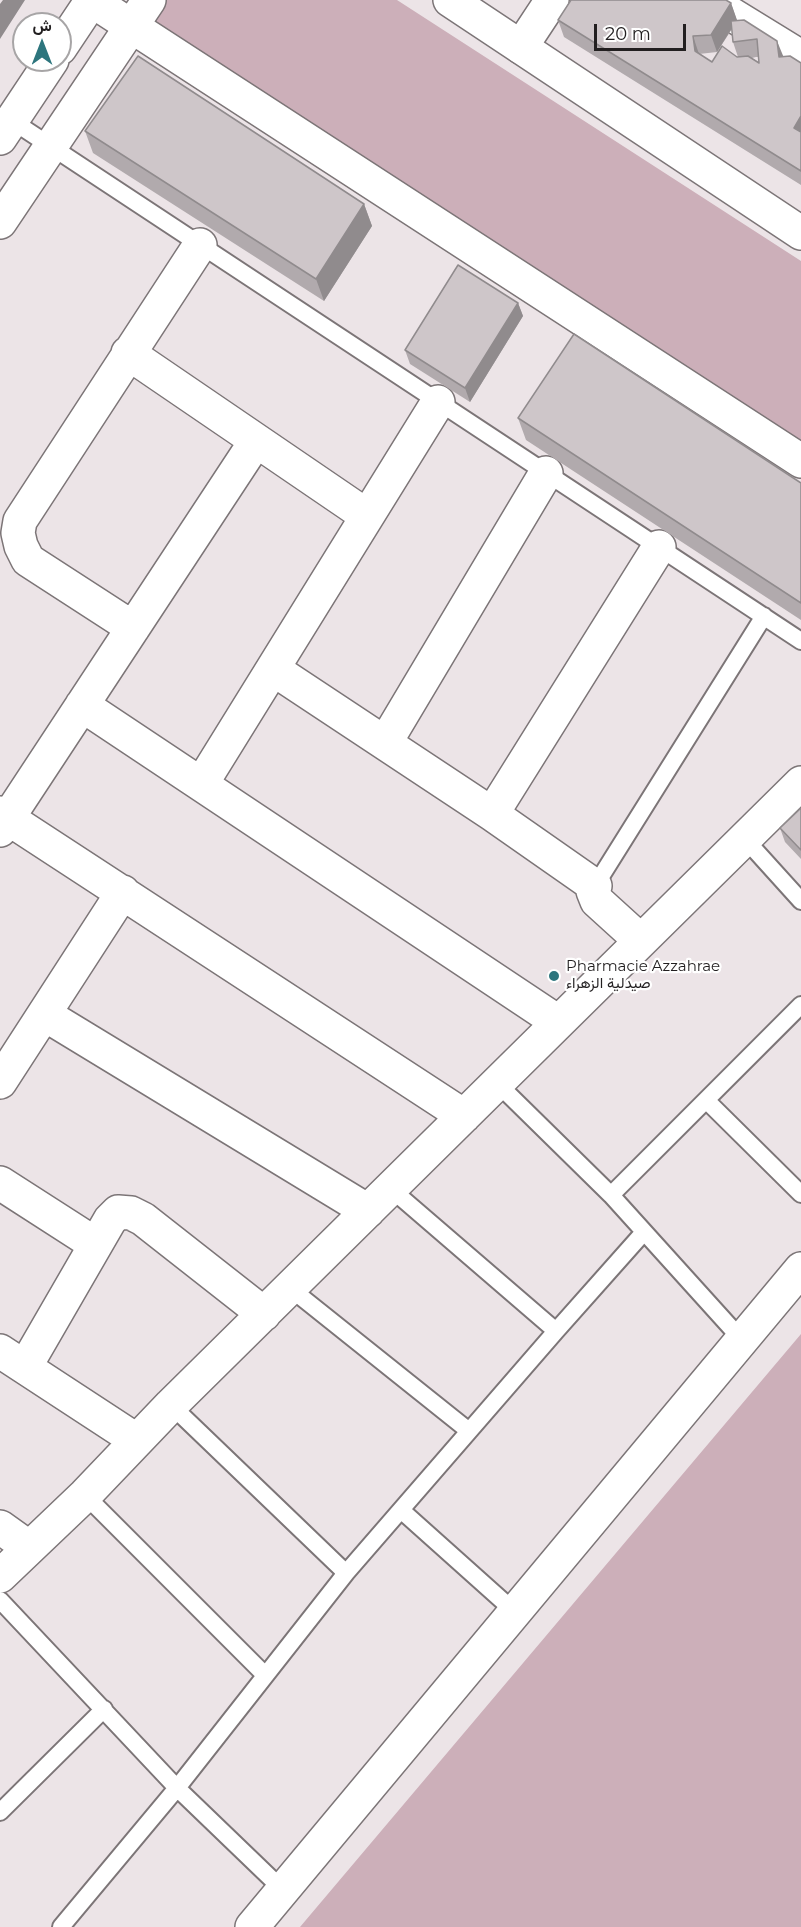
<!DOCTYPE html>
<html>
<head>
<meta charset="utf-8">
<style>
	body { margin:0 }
	#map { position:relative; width:801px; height:1927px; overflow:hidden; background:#ece4e7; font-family:Montserrat,Vazirmatn,sans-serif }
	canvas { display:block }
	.north { position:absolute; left:12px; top:12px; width:60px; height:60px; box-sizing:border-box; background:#fff; border:2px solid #a7a5a6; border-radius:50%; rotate:0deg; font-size:16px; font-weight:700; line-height:24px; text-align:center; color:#221f20 }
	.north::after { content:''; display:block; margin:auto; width:21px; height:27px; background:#2d757d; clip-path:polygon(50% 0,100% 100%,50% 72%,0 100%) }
	.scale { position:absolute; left:594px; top:24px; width:92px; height:27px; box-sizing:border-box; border:3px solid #221f20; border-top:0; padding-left:8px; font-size:18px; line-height:21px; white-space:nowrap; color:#221f20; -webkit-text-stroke:4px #fff; paint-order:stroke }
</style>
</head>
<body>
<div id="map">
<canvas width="801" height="1927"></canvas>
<div class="north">ش</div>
<div class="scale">20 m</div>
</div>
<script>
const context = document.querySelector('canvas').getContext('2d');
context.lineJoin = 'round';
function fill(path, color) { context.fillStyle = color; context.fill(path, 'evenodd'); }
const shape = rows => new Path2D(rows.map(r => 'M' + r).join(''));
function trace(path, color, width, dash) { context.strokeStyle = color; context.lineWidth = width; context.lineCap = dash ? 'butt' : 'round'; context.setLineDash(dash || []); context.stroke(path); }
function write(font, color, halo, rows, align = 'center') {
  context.font = font + ' Montserrat,Vazirmatn,sans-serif'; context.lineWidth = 4.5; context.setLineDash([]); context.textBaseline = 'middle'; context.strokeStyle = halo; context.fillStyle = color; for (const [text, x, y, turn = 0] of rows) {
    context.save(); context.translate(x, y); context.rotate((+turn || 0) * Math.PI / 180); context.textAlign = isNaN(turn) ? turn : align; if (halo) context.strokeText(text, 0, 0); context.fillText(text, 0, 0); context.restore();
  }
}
fill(shape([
	[157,0,397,0,801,261,801,455,139,24],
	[801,1334,801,1927,300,1927]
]), '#ccafb9');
const service = shape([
	[8,118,801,641],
	[745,839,801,901],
	[595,886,764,616],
	[497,1083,611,1195,742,1340],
	[706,1100,801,1194],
	[390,1188,556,1331],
	[611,1195,801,1005],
	[290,1288,469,1431],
	[171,1405,346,1573],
	[85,1495,265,1675],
	[401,1510,515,1612],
	[0,1600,177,1788,283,1890],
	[0,1812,104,1709],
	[61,1927,177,1788,346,1573,556,1331,644,1232]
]);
const minor = shape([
	[708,0,801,57],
	[521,47,552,0],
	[60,48,92,0],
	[0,138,52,60],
	[0,222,149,0],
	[128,353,367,516],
	[133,628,28,560,21,546,18,533,20,521,200,245],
	[273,669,492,814,595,886,593,891,597,901,641,941],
	[82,705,558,1022],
	[385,743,546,473],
	[202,783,438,402],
	[0,813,464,1116],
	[492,814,659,547],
	[0,830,256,441],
	[44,1014,368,1211],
	[0,1082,123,892],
	[0,1183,95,1244],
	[0,1351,136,1440],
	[25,1367,110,1220,118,1212,131,1213,143,1219,264,1314],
	[0,1527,28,1547],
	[0,1576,85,1495,171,1405,801,783],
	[252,1927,801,1269]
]);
const tertiary = shape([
	[91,0,801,461],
	[450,0,801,233]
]);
trace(service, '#7c7577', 20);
trace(minor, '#7c7577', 36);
trace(tertiary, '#7c7577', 36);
trace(service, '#fff', 16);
trace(minor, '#fff', 33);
trace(tertiary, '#fff', 33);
fill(shape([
	[731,3,737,21,783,57,801,63,801,185,564,37,558,20],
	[732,29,733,42,738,57,712,62,699,54,717,52],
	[756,57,759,57,759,63,752,58],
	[85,131,364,204,372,226,324,301,93,153],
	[518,303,523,316,470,402,410,364,405,350],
	[518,418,801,483,801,620,526,440],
	[801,808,801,859,785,842,780,828]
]), '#b1aaad');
fill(shape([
	[3,0,25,0,0,39,0,4],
	[731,3,737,20,717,52,711,35],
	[693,36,699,54,695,51],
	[777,41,784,58,779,57],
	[801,116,801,143,794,128],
	[364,204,372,226,324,301,316,279],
	[518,303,523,316,470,402,465,388]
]), '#908b8d');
const building = shape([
	[571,0,726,0,731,3,711,35,693,36,695,51,712,62,722,46,737,57,748,56,759,63,757,39,733,42,731,21,744,20,777,41,779,57,790,56,801,63,801,116,794,128,801,132,801,171,558,20,571,0],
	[138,56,364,204,316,279,85,131,138,56],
	[458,265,518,303,465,388,405,350,458,265],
	[574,334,801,483,801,603,518,418,574,334],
	[801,808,801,850,780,828,801,808]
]);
fill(building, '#cec6c9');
trace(building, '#908b8d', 1.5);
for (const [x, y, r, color] of [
	[554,976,6,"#2d757d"]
]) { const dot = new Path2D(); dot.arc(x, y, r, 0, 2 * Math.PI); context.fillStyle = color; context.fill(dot); trace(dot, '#fff', 2); }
write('15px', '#221f20', '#fff', [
	["Pharmacie Azzahrae",566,967],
	["صيدلية الزهراء",566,984]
], 'left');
</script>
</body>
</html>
